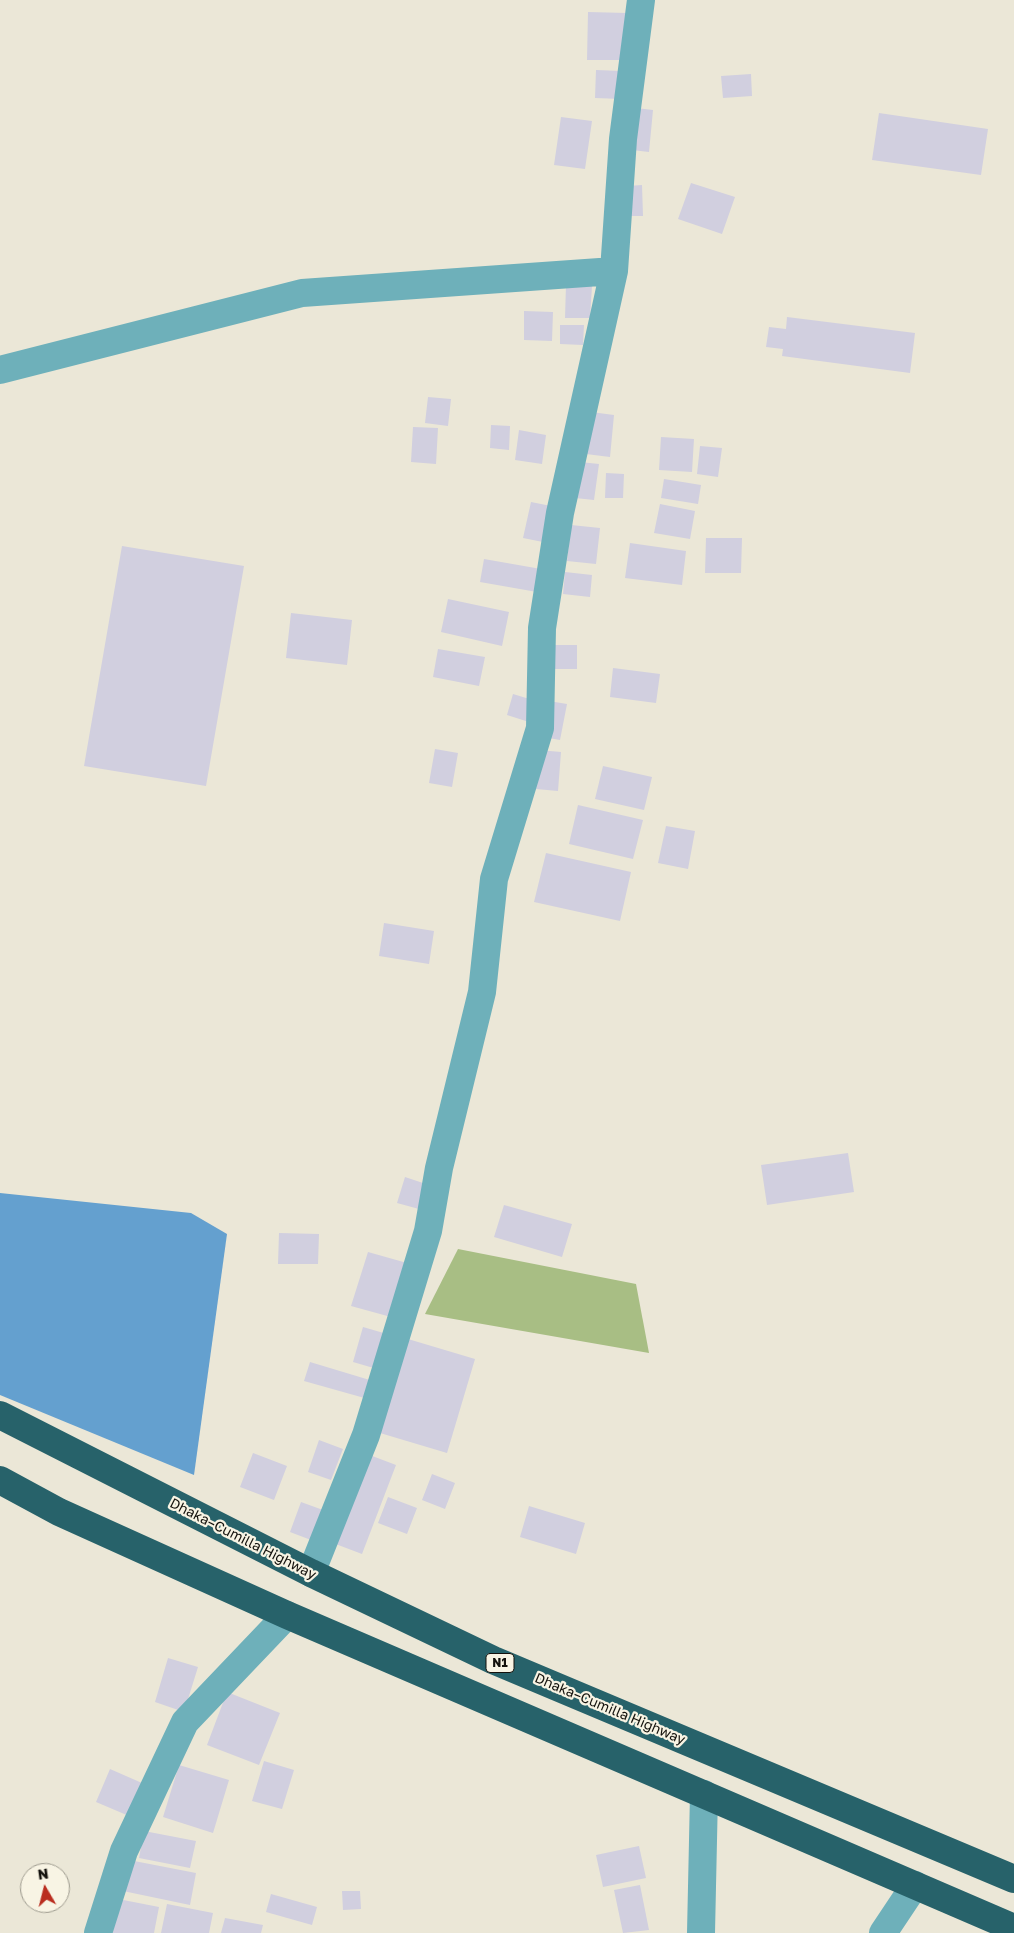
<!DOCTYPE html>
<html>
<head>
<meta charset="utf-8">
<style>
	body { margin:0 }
	#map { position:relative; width:1014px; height:1933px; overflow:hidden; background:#ebe7d7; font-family:"Golos Text",sans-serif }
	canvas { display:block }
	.north { position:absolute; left:20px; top:1863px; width:50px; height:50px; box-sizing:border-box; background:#f8f4e4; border:1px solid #9d9a8e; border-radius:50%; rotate:352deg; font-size:14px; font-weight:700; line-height:20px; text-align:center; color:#14120d }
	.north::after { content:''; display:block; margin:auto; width:18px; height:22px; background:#ba2d1f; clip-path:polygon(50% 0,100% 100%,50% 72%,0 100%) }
</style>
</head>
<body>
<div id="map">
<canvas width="1014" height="1933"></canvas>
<div class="north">N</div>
</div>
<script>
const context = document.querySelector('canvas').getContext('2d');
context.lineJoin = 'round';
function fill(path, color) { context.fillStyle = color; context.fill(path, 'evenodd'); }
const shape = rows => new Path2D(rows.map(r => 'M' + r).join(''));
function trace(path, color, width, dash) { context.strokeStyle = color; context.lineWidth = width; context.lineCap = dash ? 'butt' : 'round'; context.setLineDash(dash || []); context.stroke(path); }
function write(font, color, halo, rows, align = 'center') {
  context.font = font + ' "Golos Text",sans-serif'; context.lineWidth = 4.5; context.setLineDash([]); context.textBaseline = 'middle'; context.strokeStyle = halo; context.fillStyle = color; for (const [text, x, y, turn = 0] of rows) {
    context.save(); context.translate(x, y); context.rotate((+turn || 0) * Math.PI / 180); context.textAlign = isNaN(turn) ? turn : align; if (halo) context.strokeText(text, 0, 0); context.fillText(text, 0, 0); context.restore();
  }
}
fill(shape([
	[458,1249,636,1284,649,1353,425,1314]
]), '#a8be84');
fill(shape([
	[0,1193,191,1213,227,1234,194,1475,0,1395]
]), '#64a0cf');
fill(shape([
	[588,12,627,13,626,60,587,60],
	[596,70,622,71,621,99,595,98],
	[751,74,752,96,723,98,721,76],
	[636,108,653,110,649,152,632,150],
	[879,113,988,129,981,175,872,160],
	[561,117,592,121,585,169,554,165],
	[691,183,735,197,722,234,678,219],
	[642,185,643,216,628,216,628,186],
	[566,285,592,286,590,318,565,318],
	[524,311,553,312,552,341,524,340],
	[787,317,915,333,910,373,782,356,783,349,766,347,769,327,786,329],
	[560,325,584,325,583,345,560,344],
	[428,397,451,399,448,426,425,423],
	[591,412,614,415,610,457,586,454],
	[491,425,510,426,509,450,490,448],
	[413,427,438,428,436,464,411,462],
	[519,430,546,435,542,464,515,460],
	[661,437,694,439,692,472,659,470],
	[700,446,722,448,718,477,697,474],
	[580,462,599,464,594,500,575,498],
	[606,473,624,474,623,498,605,498],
	[664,479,701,485,698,504,661,498],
	[531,502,551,506,543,542,523,538],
	[660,504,695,511,690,539,654,533],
	[571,525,600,528,596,564,567,561],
	[706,538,742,538,741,573,705,573],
	[630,543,686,551,682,585,625,578],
	[122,546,244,566,206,786,84,766],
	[484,559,541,569,537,592,480,582],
	[565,572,592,575,590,597,563,594],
	[448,599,509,612,502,646,441,632],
	[291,613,352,620,347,665,286,658],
	[554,645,577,645,577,669,554,669],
	[438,649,485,657,479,686,433,677],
	[613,668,660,674,656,703,610,697],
	[513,694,536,701,529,722,507,715],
	[549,701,567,704,560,740,543,737],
	[435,749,458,753,452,787,429,783],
	[539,750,561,752,558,791,536,789],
	[603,766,652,777,644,810,595,799],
	[578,805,643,820,633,859,569,844],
	[666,826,695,831,688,869,658,863],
	[546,853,631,872,620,921,534,902],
	[384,923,434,931,429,964,379,956],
	[848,1153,854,1192,767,1205,761,1165],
	[405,1177,426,1184,419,1209,397,1203],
	[504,1205,572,1224,562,1257,494,1237],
	[279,1233,319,1234,318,1264,278,1264],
	[368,1252,407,1263,391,1317,351,1306],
	[363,1327,387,1334,377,1369,353,1362],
	[408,1339,475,1359,447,1453,380,1433],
	[310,1362,373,1381,368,1399,304,1381],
	[319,1440,343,1449,331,1480,308,1472],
	[253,1453,287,1466,274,1500,240,1487],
	[367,1454,396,1465,362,1554,333,1543],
	[432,1474,455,1483,445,1509,422,1500],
	[388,1497,417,1508,407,1534,378,1523],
	[301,1502,323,1510,311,1540,290,1532],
	[529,1506,585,1523,576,1554,520,1537],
	[168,1658,198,1667,184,1712,155,1702],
	[227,1692,280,1713,259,1765,207,1745],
	[264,1761,294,1770,282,1809,252,1801],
	[179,1765,229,1780,213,1833,163,1817],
	[110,1769,142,1783,129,1816,96,1802],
	[144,1831,196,1841,190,1868,139,1858],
	[639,1846,646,1878,603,1887,596,1855],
	[129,1860,196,1873,190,1905,123,1891],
	[640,1885,649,1930,623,1933,614,1890],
	[342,1891,360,1891,361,1909,343,1910],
	[271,1894,317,1907,312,1925,266,1912],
	[113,1898,159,1907,154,1933,107,1933],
	[167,1904,213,1913,209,1933,161,1933],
	[225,1918,263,1925,261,1933,221,1933]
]), '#d1cfdf');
trace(shape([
	[0,370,302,293,614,271],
	[311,1573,366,1435,428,1231,439,1168,482,992,494,879,540,728,542,628,560,513,614,271,623,139,641,0],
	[98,1933,124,1851,185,1722,287,1615],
	[701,1933,704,1794],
	[883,1933,915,1885]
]), '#6eb0ba', 28);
trace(shape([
	[0,1415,311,1573,493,1660,1014,1879],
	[0,1480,59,1512,287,1615,1014,1928]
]), '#27626a', 28);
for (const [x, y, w] of [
	[500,1663,28]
]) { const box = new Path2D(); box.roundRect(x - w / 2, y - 9.5, w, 19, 4); context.fillStyle = '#f8f4e4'; context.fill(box); trace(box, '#14120d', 1); }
write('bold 12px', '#14120d', null, [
	["N1",500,1663]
]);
write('14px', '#14120d', '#f8f4e4', [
	["Dhaka–Cumilla Highway",243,1539,27],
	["Dhaka–Cumilla Highway",610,1709,23]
]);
</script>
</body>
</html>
